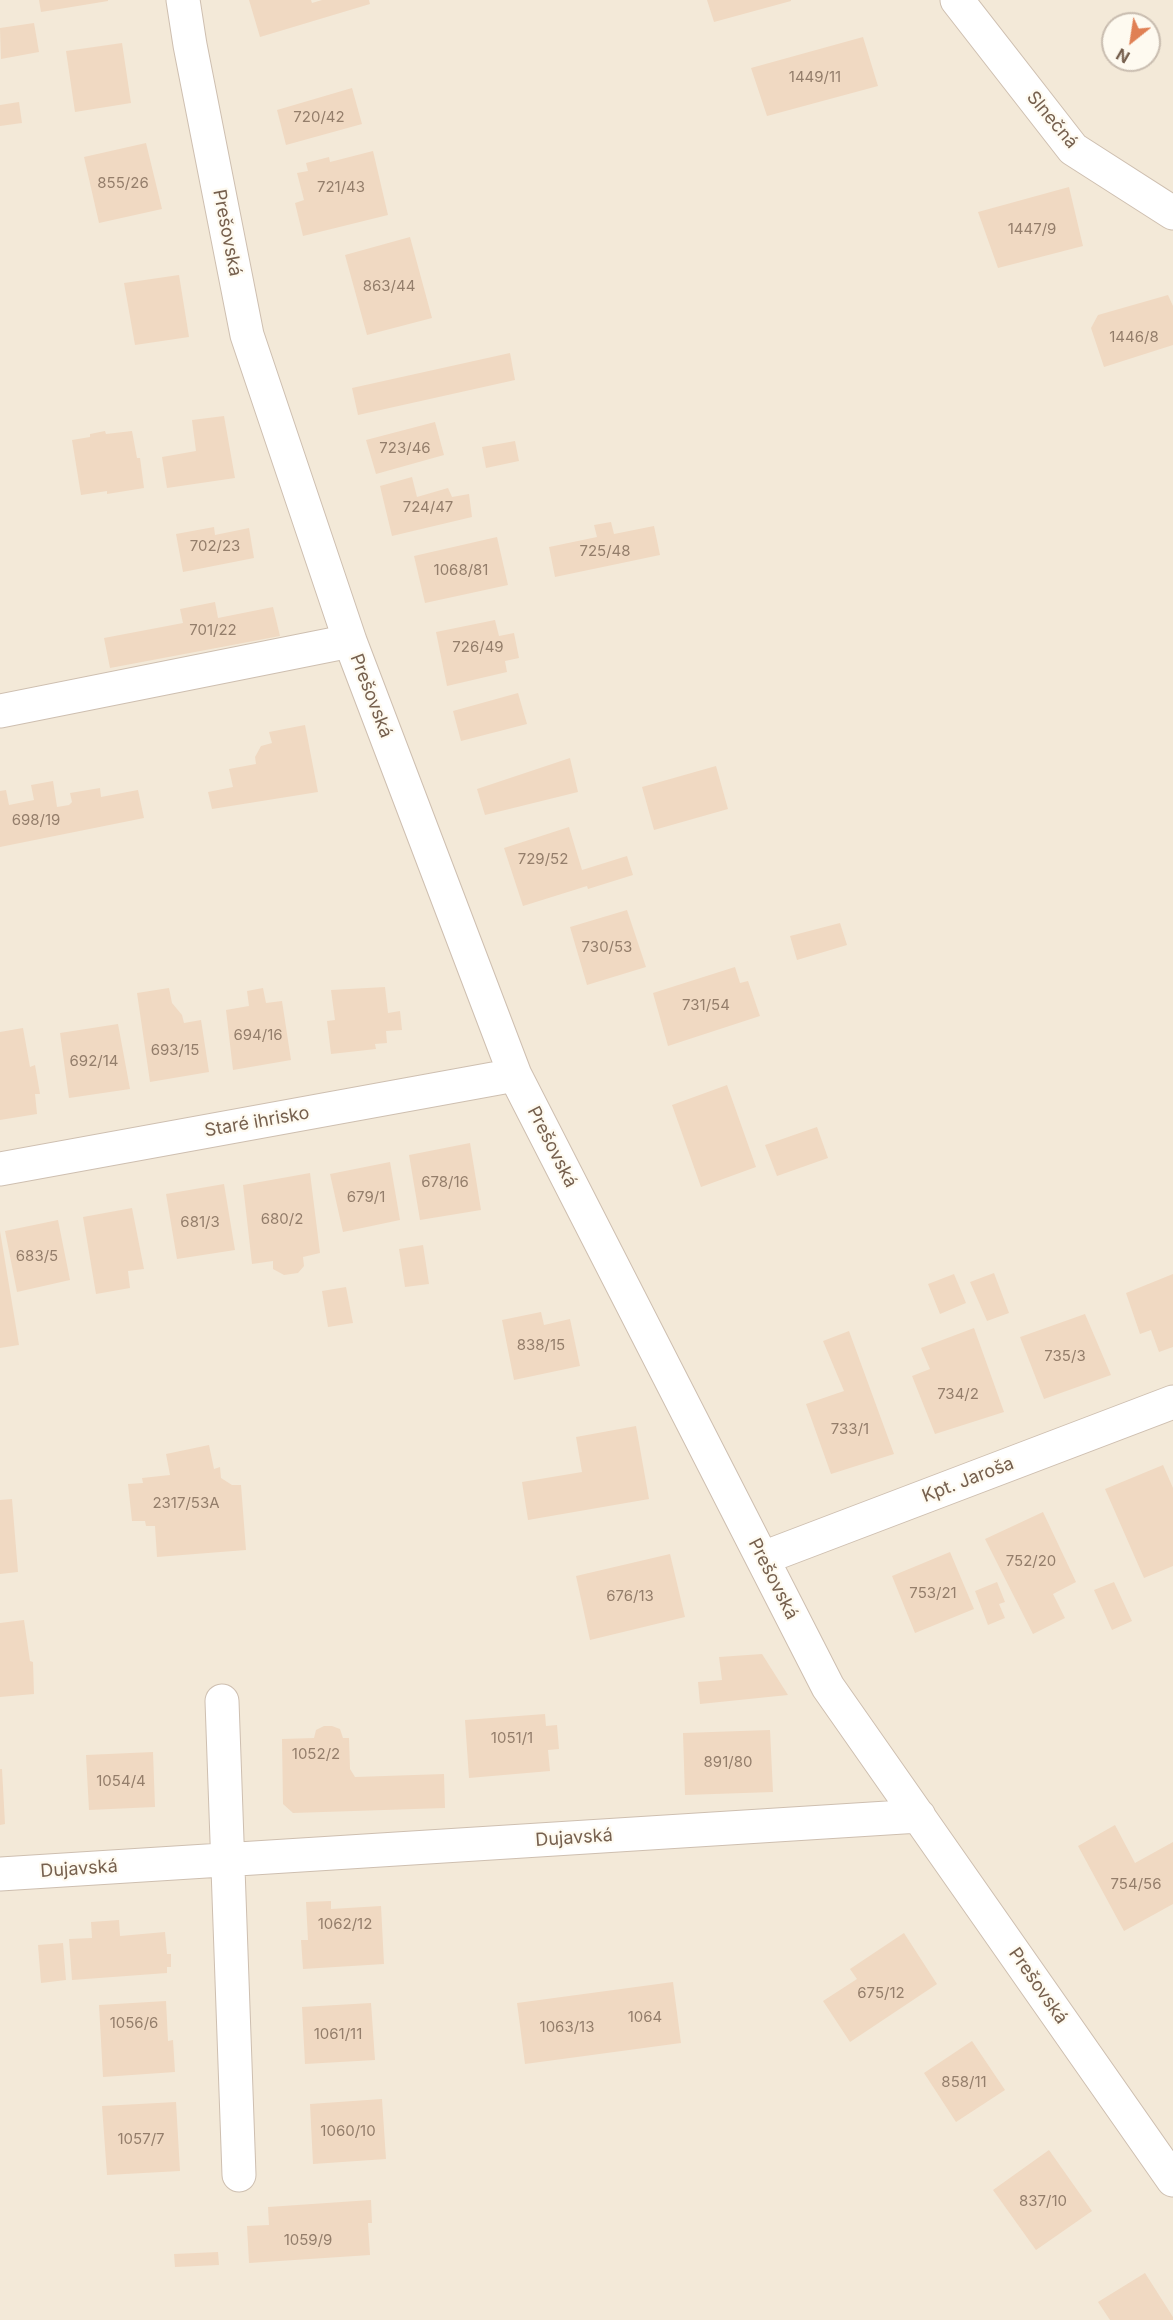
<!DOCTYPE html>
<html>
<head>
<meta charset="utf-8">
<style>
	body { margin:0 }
	#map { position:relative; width:1173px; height:2320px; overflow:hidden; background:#fcf7ea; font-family:Inter,sans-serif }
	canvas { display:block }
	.north { position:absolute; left:1101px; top:12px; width:60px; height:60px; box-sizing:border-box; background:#fefaf0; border:2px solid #c8bcaf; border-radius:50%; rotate:210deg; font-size:16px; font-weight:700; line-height:24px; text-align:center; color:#76604e }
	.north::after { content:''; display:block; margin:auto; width:21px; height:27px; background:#e08054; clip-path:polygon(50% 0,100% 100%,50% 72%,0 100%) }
</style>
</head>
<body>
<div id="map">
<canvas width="1173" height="2320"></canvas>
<div class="north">N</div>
</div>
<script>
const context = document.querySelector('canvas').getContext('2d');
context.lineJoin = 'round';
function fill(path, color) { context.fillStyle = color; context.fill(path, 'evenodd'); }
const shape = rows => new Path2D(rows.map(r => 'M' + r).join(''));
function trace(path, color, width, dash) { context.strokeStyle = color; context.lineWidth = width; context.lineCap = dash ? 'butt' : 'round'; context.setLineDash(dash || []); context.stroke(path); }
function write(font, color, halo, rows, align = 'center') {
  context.font = font + ' Inter,sans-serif'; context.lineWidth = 4.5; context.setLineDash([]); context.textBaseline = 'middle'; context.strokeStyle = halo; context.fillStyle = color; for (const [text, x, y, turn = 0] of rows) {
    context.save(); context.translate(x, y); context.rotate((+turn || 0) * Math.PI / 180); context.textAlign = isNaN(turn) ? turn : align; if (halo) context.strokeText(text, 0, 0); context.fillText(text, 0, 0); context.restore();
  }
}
fill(shape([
	[0,0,1173,0,1173,2320,0,2320],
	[1113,24,1149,24,1149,60,1113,60]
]), '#f3e9d8');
fill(shape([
	[39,0,108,0,108,1,41,12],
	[249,0,311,0,312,3,322,0,369,0,370,4,260,37],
	[707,0,791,0,791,1,714,22],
	[34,23,39,52,1,59,0,28],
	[863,37,878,86,767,116,751,68],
	[122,43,131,103,75,112,66,51],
	[352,88,362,124,286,145,277,110],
	[19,102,22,123,0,126,0,105],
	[146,143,162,209,99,223,84,157],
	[373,151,388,215,303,236,295,203,304,200,297,173,308,171,306,163,329,157,330,162],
	[1069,187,1083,246,998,268,978,212],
	[410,237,432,318,367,335,345,255],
	[179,275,189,337,135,345,124,283],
	[1168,295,1173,306,1173,345,1104,367,1091,328,1098,315],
	[510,353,515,380,358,415,352,388],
	[224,416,235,478,167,488,162,457,196,451,192,420],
	[435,422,444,455,376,474,366,440],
	[105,431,106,434,132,431,137,458,140,458,144,488,107,494,107,491,81,495,72,440,90,437,90,434],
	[515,441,519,461,486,468,482,447],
	[412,477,417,497,448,488,452,497,469,494,472,517,392,536,380,486],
	[611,522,614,534,654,526,660,555,555,577,549,547,597,537,594,525],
	[214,527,215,535,249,528,254,558,183,572,176,534],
	[497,537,508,585,425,603,414,556],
	[215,602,218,618,273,607,280,636,110,668,104,638,183,623,180,609],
	[495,620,499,636,514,633,519,658,505,661,507,672,447,686,436,632],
	[518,693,527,724,461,741,453,711],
	[305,725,318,792,212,809,208,792,233,787,229,769,256,764,255,757,261,746,272,743,269,732],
	[570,758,578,792,485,815,477,789],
	[716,766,728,809,654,830,642,787],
	[53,781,57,807,69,805,72,802,70,793,100,788,101,797,138,790,144,818,0,847,0,791,6,790,9,805,34,800,31,785],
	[569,827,582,870,627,856,633,875,588,889,587,886,523,906,504,848],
	[627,910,646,967,587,985,570,927],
	[840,923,847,945,797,960,790,936],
	[735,967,740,983,748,981,760,1016,668,1046,653,993],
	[385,987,388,1013,400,1011,402,1030,386,1031,387,1043,375,1044,376,1049,331,1054,327,1021,335,1020,331,990],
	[169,988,172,1003,182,1015,184,1023,201,1020,209,1072,150,1082,137,993],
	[263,988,266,1003,282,1001,291,1060,233,1070,226,1010,249,1006,247,991],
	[118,1024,130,1089,69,1098,60,1033],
	[23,1028,30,1067,35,1065,40,1094,35,1094,37,1114,0,1120,0,1032],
	[727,1085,756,1167,701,1187,672,1105],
	[817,1127,828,1158,777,1176,765,1145],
	[470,1143,481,1210,420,1220,409,1155],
	[390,1162,400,1220,343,1232,330,1174],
	[310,1173,320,1253,303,1257,304,1266,298,1273,284,1275,273,1269,273,1261,252,1264,243,1185],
	[224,1184,235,1250,177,1259,166,1194],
	[132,1208,144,1269,128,1271,130,1288,96,1294,83,1217],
	[58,1220,70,1280,17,1292,5,1231],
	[0,1231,19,1345,0,1348],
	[423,1245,429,1284,405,1287,399,1249],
	[994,1273,1009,1313,987,1321,970,1282],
	[954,1274,966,1303,940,1314,928,1284],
	[1173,1274,1173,1347,1159,1352,1151,1330,1140,1334,1126,1293],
	[346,1287,353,1323,328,1327,322,1291],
	[541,1312,544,1325,570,1319,580,1366,514,1380,502,1320],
	[1085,1314,1111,1375,1044,1399,1020,1337],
	[974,1328,1004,1412,935,1434,912,1376,930,1369,921,1348],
	[849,1331,894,1454,831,1474,806,1404,844,1391,823,1341],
	[636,1426,649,1499,528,1520,522,1482,582,1472,576,1437],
	[209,1445,214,1469,220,1467,221,1478,232,1485,241,1485,246,1550,157,1557,155,1526,146,1526,145,1521,132,1521,128,1484,143,1483,142,1478,170,1475,166,1454],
	[1163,1465,1173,1488,1173,1566,1144,1578,1105,1489],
	[12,1499,18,1572,0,1574,0,1500],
	[1043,1512,1076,1582,1053,1594,1065,1618,1033,1634,985,1539],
	[950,1552,974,1609,915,1633,892,1576],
	[670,1554,685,1617,590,1640,576,1576],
	[997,1582,1005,1602,999,1604,1005,1618,988,1625,975,1591],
	[1114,1582,1132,1621,1112,1630,1094,1590],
	[24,1620,30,1661,33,1662,34,1694,0,1697,0,1623],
	[762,1654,788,1695,700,1704,698,1682,722,1680,719,1657],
	[545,1714,546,1726,557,1725,559,1749,548,1750,550,1771,469,1778,465,1720],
	[324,1726,332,1726,340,1729,343,1738,349,1738,350,1769,355,1777,444,1774,445,1808,293,1813,283,1804,282,1739,314,1738,316,1730],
	[770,1730,773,1792,685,1795,683,1733],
	[153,1752,155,1807,89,1810,86,1755],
	[0,1769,2,1769,5,1824,0,1825],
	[1115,1825,1135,1863,1173,1842,1173,1904,1124,1931,1078,1846],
	[331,1901,331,1909,381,1906,384,1964,303,1969,301,1940,308,1940,306,1902],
	[119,1920,120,1936,165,1932,167,1954,171,1954,171,1967,167,1967,167,1973,72,1980,69,1939,92,1938,91,1922],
	[904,1933,937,1984,850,2042,823,2001,857,1979,850,1969],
	[63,1943,66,1980,41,1983,38,1945],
	[673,1982,681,2043,525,2064,517,2003],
	[166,2001,168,2041,173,2040,175,2072,103,2077,99,2005],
	[371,2003,375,2060,305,2064,302,2007],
	[972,2041,1005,2090,956,2122,924,2073],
	[382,2099,386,2159,313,2164,310,2104],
	[176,2102,180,2171,107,2175,102,2106],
	[1049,2150,1092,2211,1036,2250,993,2190],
	[371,2200,372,2223,368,2223,370,2255,249,2263,247,2226,269,2225,268,2207],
	[218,2252,219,2265,175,2267,174,2254],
	[1145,2273,1173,2317,1173,2320,1110,2320,1098,2302]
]), '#f0d9c2');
const minor = shape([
	[183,0,190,45,247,335,350,641,515,1075,828,1687,1173,2180],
	[957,0,1073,149,1173,213],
	[0,711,350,641],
	[0,1169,515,1075],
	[763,1558,1173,1402],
	[222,1701,239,2175],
	[0,1874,919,1816]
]);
trace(minor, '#cebfb0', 35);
trace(minor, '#fff', 33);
write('15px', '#947e6b', null, [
	["1449/11",815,77],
	["720/42",319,117],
	["855/26",123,183],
	["721/43",341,187],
	["1447/9",1032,229],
	["863/44",389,286],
	["1446/8",1134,337],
	["723/46",405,448],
	["724/47",428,507],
	["702/23",215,546],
	["725/48",605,551],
	["1068/81",461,570],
	["701/22",213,630],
	["726/49",478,647],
	["698/19",36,820],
	["729/52",543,859],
	["730/53",607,947],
	["731/54",706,1005],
	["694/16",258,1035],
	["693/15",175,1050],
	["692/14",94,1061],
	["678/16",445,1182],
	["679/1",366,1197],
	["680/2",282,1219],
	["681/3",200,1222],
	["683/5",37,1256],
	["838/15",541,1345],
	["735/3",1065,1356],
	["734/2",958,1394],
	["733/1",850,1429],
	["2317/53A",186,1503],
	["752/20",1031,1561],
	["753/21",933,1593],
	["676/13",630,1596],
	["1051/1",512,1738],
	["1052/2",316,1754],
	["891/80",728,1762],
	["1054/4",121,1781],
	["754/56",1136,1884],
	["1062/12",345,1924],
	["675/12",881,1993],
	["1064",645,2017],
	["1056/6",134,2023],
	["1063/13",567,2027],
	["1061/11",338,2034],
	["858/11",964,2082],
	["1060/10",348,2131],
	["1057/7",141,2139],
	["837/10",1043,2201],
	["1059/9",308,2240]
]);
write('18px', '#76604e', '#fefaf0', [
	["Slnečná",1052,120,50],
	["Prešovská",227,233,79],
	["Prešovská",371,696,69],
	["Staré ihrisko",257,1122,-10],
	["Prešovská",552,1147,63],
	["Kpt. Jaroša",968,1480,-21],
	["Prešovská",773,1579,63],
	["Dujavská",574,1838,-4],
	["Dujavská",79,1869,-4],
	["Prešovská",1038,1986,55]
]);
</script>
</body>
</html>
